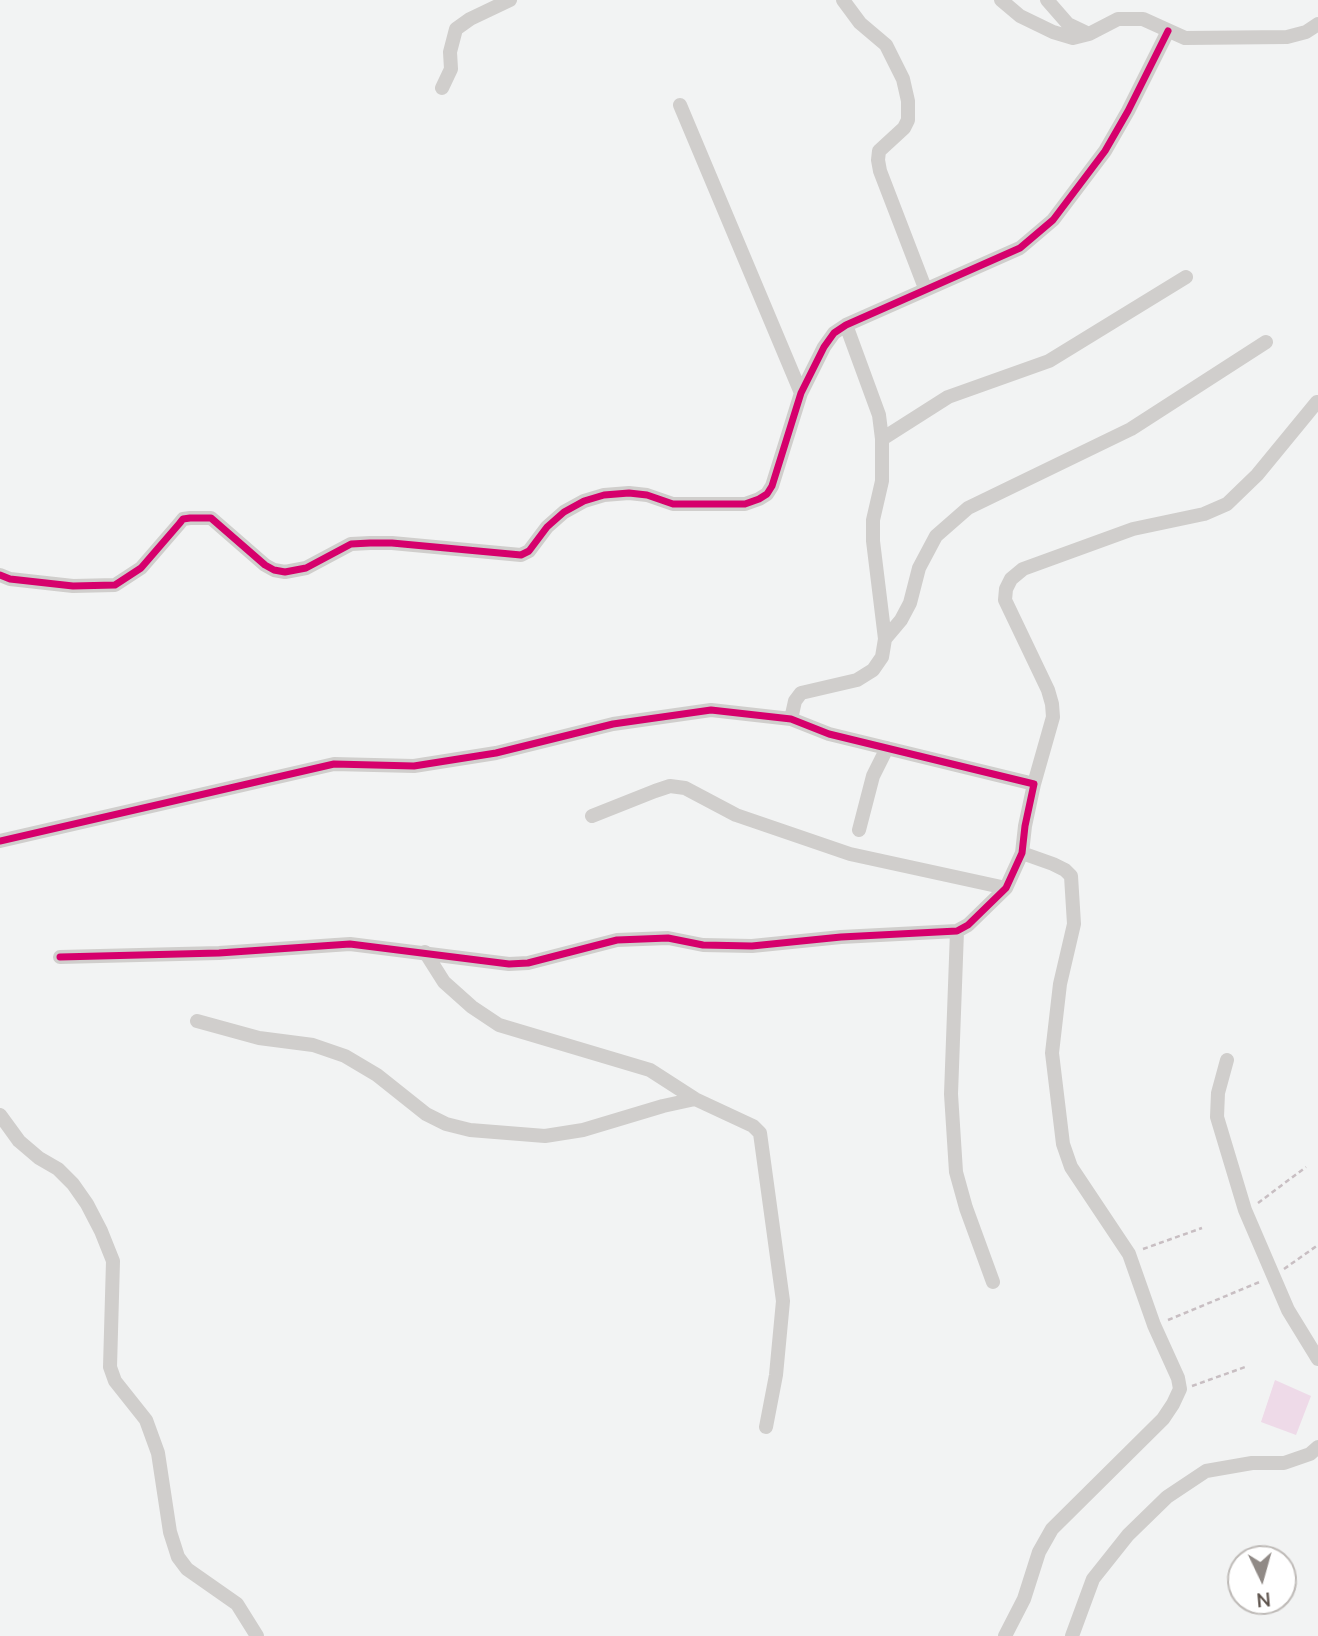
<!DOCTYPE html>
<html>
<head>
<meta charset="utf-8">
<style>
	body { margin:0 }
	#map { position:relative; width:1318px; height:1636px; overflow:hidden; background:#f2f3f3; font-family:"Nunito Sans",sans-serif }
	canvas { display:block }
	.north { position:absolute; left:1227px; top:1545px; width:70px; height:70px; box-sizing:border-box; background:#fff; border:2px solid #bebab7; border-radius:50%; rotate:175deg; font-size:19px; font-weight:700; line-height:28px; text-align:center; color:#5c524b }
	.north::after { content:''; display:block; margin:auto; width:24px; height:32px; background:#908a86; clip-path:polygon(50% 0,100% 100%,50% 72%,0 100%) }
</style>
</head>
<body>
<div id="map">
<canvas width="1318" height="1636"></canvas>
<div class="north">N</div>
</div>
<script>
const context = document.querySelector('canvas').getContext('2d');
context.lineJoin = 'round';
function fill(path, color) { context.fillStyle = color; context.fill(path, 'evenodd'); }
const shape = rows => new Path2D(rows.map(r => 'M' + r).join(''));
function trace(path, color, width, dash) { context.strokeStyle = color; context.lineWidth = width; context.lineCap = dash ? 'butt' : 'round'; context.setLineDash(dash || []); context.stroke(path); }
fill(shape([
	[1275,1380,1311,1396,1296,1435,1261,1422]
]), '#eedae8');
trace(shape([
	[1258,1203,1306,1167],
	[1143,1249,1202,1228],
	[1284,1269,1318,1245],
	[1168,1320,1262,1281],
	[1192,1386,1248,1366]
]), '#c8bec2', 2.5, [5, 3.5]);
trace(shape([
	[843,0,860,23,886,45,903,79,908,101,908,120,904,128,879,151,878,160,880,171,925,288],
	[1001,0,1020,16,1053,32,1073,38,1089,34,1118,19,1143,19,1185,38,1287,37,1306,32,1318,24],
	[1047,0,1068,24,1089,34],
	[442,88,451,69,450,52,456,29,470,19,510,0],
	[680,105,801,393],
	[882,439,948,397,1049,361,1186,277],
	[0,575,10,579,73,586,115,585,141,568,179,524,183,519,190,518,211,518,265,565,274,570,285,572,306,568,351,544,370,543,392,543,521,555,529,551,547,527,564,512,584,501,604,495,629,493,647,495,673,504,745,504,759,499,767,494,772,486,801,393,824,347,834,333,846,325,1020,248,1053,220,1105,151,1128,111,1168,31],
	[885,639,901,620,910,603,919,568,936,536,968,508,1131,429,1266,342],
	[791,719,795,701,801,693,857,680,873,670,882,657,885,639,873,541,873,520,882,481,882,439,879,415,846,325],
	[1034,784,1053,717,1052,704,1048,690,1005,600,1006,589,1011,579,1023,569,1133,529,1204,514,1227,504,1257,475,1317,402],
	[592,816,655,791,670,786,685,788,736,815,850,854,1006,888],
	[859,830,873,776,887,748],
	[0,841,334,764,414,766,496,753,613,724,711,710,791,719,829,734,1034,784,1025,826,1022,853,1006,888,968,925,957,931,841,937,752,946,703,945,668,938,617,940,528,963,509,964,350,944,219,953,60,957],
	[957,931,951,1094,956,1172,966,1208,993,1282],
	[425,952,444,982,472,1007,499,1025,650,1070,695,1099,753,1126,760,1133,783,1301,776,1375,766,1427],
	[197,1021,259,1038,313,1045,345,1056,377,1075,426,1114,446,1124,470,1130,545,1136,583,1130,663,1106,695,1099],
	[1227,1060,1218,1093,1217,1117,1245,1210,1288,1310,1318,1359],
	[0,1115,19,1141,39,1158,58,1169,73,1184,87,1204,101,1231,113,1261,110,1367,115,1381,146,1420,158,1453,170,1532,178,1557,187,1569,237,1604,257,1636],
	[1005,1636,1024,1599,1039,1552,1052,1529,1163,1419,1173,1404,1180,1389,1178,1378,1154,1325,1129,1254,1071,1167,1063,1144,1052,1053,1060,984,1074,924,1071,876,1065,870,1053,864,1022,853],
	[1072,1636,1093,1579,1128,1535,1167,1497,1206,1471,1252,1463,1284,1463,1310,1454,1318,1447]
]), '#d0cecc', 14);
trace(shape([
	[0,575,10,579,73,586,115,585,141,568,179,524,183,519,190,518,211,518,265,565,274,570,285,572,306,568,351,544,370,543,392,543,521,555,529,551,547,527,564,512,584,501,604,495,629,493,647,495,673,504,745,504,759,499,767,494,772,486,801,393,824,347,834,333,846,325,1020,248,1053,220,1105,151,1128,111,1168,31],
	[0,841,334,764,414,766,496,753,613,724,711,710,791,719,829,734,1034,784,1025,826,1022,853,1006,888,968,925,957,931,841,937,752,946,703,945,668,938,617,940,528,963,509,964,350,944,219,953,60,957]
]), '#d6006c', 7);
</script>
</body>
</html>
